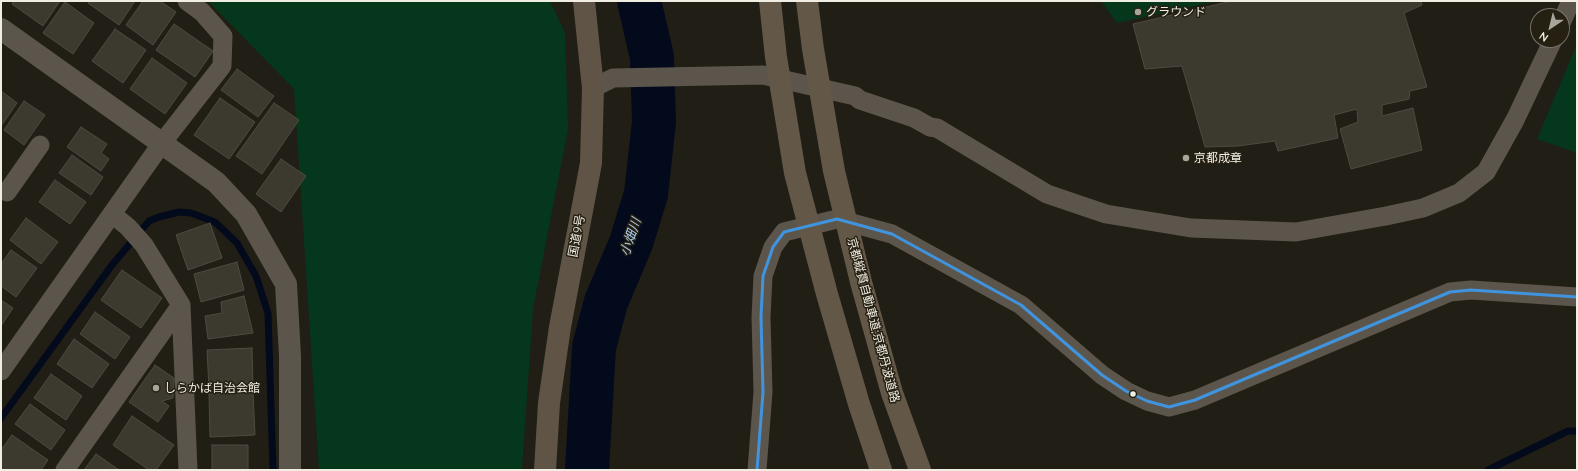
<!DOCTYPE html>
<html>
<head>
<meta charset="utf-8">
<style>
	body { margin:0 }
	#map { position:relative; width:1578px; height:471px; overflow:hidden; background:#211e16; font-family:Quicksand,sans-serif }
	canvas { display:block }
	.frame { position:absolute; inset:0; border:2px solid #f0ede3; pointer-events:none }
	.north { position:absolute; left:1530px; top:8px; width:40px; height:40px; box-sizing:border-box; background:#252012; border:1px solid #767266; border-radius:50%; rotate:215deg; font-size:11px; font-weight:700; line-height:16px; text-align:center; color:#f0ede3 }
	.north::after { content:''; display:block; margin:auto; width:14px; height:18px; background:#a8a59b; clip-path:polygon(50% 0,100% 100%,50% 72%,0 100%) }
</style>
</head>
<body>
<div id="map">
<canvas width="1578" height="471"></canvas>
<div class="frame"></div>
<div class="north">N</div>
</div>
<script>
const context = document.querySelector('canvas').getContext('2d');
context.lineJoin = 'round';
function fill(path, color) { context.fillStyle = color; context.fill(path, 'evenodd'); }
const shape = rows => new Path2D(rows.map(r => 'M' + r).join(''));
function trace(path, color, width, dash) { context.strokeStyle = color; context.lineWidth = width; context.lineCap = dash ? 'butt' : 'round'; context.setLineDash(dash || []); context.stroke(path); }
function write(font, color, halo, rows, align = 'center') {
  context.font = font + ' Quicksand,"Noto Sans JP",sans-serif'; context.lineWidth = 3; context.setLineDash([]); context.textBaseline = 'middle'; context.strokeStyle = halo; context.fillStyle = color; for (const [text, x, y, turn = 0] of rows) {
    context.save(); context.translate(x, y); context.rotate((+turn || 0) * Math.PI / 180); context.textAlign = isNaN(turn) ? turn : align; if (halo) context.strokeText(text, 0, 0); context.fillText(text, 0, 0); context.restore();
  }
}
fill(shape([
	[208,1,550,1,565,33,568,129,533,309,522,470,319,470,294,89],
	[1101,1,1218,1,1117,23],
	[1577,44,1577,153,1537,139]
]), '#05371c');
trace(shape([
	[1,418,112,265,149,221,159,217,179,212,191,213,215,222,237,243,256,276,268,313,273,470],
	[1488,470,1568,431,1577,431]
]), '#030a1b', 7);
trace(shape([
	[587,470,594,347,606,302,631,243,646,194,654,122,652,57,639,1]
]), '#030a1b', 44);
const building = shape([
	[14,1,60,1,43,26,12,4,14,1],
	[89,1,135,1,119,25,88,3,89,1],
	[143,1,160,1,176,12,153,45,126,25,143,1],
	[1232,1,1421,1,1422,5,1404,13,1427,87,1410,91,1409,99,1382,105,1382,116,1413,108,1422,150,1351,169,1340,129,1358,122,1357,109,1334,115,1338,138,1278,151,1275,141,1238,146,1205,147,1182,66,1145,69,1133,24,1232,1],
	[65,2,94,23,73,54,43,33,65,2],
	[174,24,213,51,195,77,156,50,174,24],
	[115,29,146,50,123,83,92,61,115,29],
	[152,58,187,83,165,114,130,89,152,58],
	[237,69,274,96,258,117,221,90,237,69],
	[1,91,17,103,1,126,1,91],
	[220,98,255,122,229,159,194,135,220,98],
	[24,101,45,115,24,145,4,130,24,101],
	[274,103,299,120,262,174,236,156,274,103],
	[81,127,107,144,101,153,109,159,101,171,67,147,81,127],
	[72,155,103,177,91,195,59,173,72,155],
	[281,159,306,176,281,212,256,194,281,159],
	[55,180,86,202,70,224,39,202,55,180],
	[26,218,58,242,41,264,10,240,26,218],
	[210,223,222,258,188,270,176,235,210,223],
	[11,250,37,268,16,297,1,286,1,264,11,250],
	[237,262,244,290,201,302,194,274,237,262],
	[122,270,162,298,141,328,101,300,122,270],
	[244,296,253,333,208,339,205,316,222,313,221,302,244,296],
	[1,300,13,308,1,326,1,300],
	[95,312,130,337,115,359,80,334,95,312],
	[74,339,109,364,92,388,57,364,74,339],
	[252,348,253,386,209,388,207,350,252,348],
	[155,365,174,378,173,398,162,401,169,406,158,422,129,402,155,365],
	[51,374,82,396,66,420,34,398,51,374],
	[253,392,255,435,210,437,209,394,253,392],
	[30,404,65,430,51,450,15,424,30,404],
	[132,416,174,445,156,470,149,470,113,445,132,416],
	[12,435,48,460,41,470,3,470,1,469,1,450,12,435],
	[212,445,248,445,248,470,212,470,212,445],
	[96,454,119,470,84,470,96,454]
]);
fill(building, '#3c392f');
trace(building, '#4d4b44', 1);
trace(shape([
	[1562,21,1571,1],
	[593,88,613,78,763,75,855,96,860,100,914,118,930,127,937,128,1047,194,1106,214,1191,228,1296,232,1386,216,1423,208,1459,193,1486,172,1515,120,1553,40],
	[7,192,40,145],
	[112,214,128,227,144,245,181,305,188,470],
	[1,371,162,143,222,66,223,36,202,12,187,1],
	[65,470,181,305],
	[757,470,763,392,761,317,763,276,773,247,784,232,837,219,892,234,1021,305,1102,375,1126,391,1147,401,1169,407,1195,400,1450,292,1471,290,1577,297]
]), '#5c554c', 19);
trace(shape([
	[1,29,216,182,246,214,286,284,290,356,290,470]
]), '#5c554c', 22);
trace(shape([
	[545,470,549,403,560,327,591,163,593,88,584,1]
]), '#605446', 22);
trace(shape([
	[770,1,776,57,795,173,827,294,859,404,881,470],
	[807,1,813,49,834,171,861,282,892,393,920,470]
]), '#635747', 22);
trace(shape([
	[757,470,763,392,761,317,763,276,773,247,784,232,837,219,892,234,1021,305,1102,375,1126,391,1147,401,1169,407,1195,400,1450,292,1471,290,1577,297]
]), '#4094de', 3);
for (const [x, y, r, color] of [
	[1138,12,4,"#a8a59b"],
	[1186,158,4,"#a8a59b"],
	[156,388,4,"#a8a59b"],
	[1133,394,3.5,"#f0ede3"]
]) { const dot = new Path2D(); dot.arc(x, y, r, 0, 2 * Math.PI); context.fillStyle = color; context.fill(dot); trace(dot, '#252012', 1.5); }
write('12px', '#f0ede3', '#252012', [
	["グラウンド",1146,12],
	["京都成章",1194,158],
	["しらかば自治会館",164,388]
], 'left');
write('12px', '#f0ede3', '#252012', [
	["国道9号",577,236,-79],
	["京都縦貫自動車道;京都丹波道路",873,320,75]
]);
write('italic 13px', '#aac9ed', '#252012', [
	["小畑川",631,237,-71]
]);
</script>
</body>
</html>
